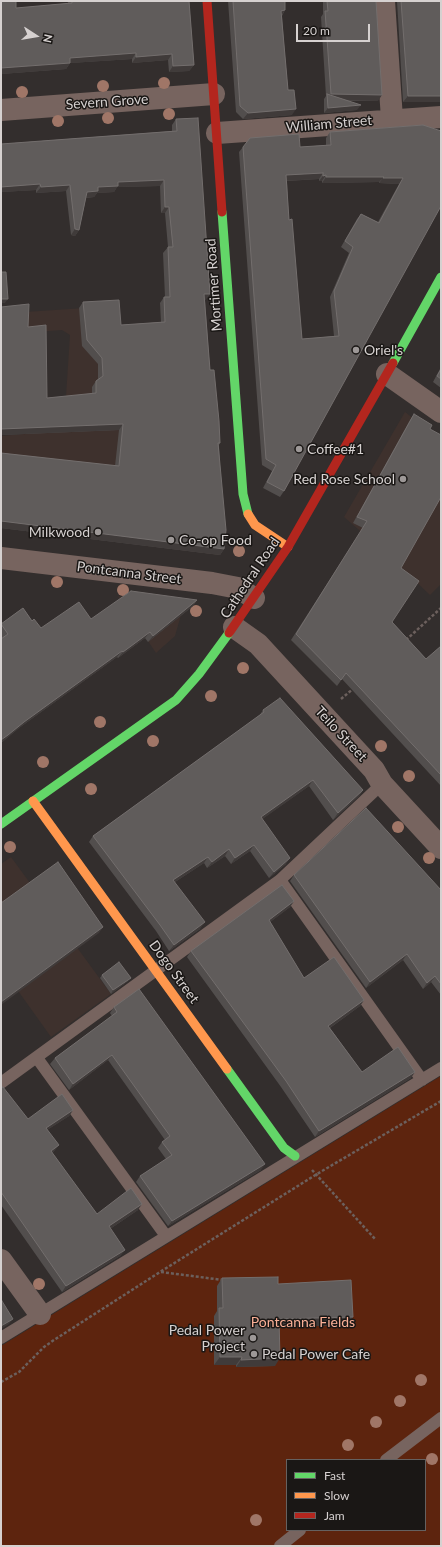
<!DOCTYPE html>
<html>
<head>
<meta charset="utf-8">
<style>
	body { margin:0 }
	#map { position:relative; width:442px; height:1547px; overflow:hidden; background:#332e2d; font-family:Lato,sans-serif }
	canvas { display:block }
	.frame { position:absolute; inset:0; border:2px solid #d6d1d0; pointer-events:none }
	.legend { position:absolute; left:286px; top:1459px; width:140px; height:72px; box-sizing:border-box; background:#1a1715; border:1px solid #656160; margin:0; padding:5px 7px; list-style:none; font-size:12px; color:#d6d1d0 }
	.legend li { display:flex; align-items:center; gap:8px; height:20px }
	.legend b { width:20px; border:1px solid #656160 }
	.north { position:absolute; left:16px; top:16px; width:40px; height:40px; -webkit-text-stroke:3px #1a1715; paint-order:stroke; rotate:102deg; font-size:11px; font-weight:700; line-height:16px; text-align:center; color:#d6d1d0 }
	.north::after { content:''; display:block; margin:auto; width:14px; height:18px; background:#d6d1d0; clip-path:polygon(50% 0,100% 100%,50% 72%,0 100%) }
	.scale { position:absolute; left:296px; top:24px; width:74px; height:18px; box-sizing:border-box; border:2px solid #d6d1d0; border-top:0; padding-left:5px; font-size:12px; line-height:14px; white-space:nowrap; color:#d6d1d0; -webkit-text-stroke:3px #1a1715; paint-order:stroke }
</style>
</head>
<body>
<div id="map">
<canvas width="442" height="1547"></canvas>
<div class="frame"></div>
<ul class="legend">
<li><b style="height:5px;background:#63d668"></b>Fast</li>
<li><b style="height:5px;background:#ff974d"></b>Slow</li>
<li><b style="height:5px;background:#b3261e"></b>Jam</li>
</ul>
<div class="north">N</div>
<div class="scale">20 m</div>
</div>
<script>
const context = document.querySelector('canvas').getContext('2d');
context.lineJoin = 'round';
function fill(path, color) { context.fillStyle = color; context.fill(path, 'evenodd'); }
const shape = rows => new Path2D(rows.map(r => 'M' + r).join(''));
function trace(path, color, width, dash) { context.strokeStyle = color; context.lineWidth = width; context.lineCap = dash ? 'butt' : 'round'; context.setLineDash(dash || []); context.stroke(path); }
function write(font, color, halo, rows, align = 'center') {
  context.font = font + ' Lato,sans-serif'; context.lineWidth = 3; context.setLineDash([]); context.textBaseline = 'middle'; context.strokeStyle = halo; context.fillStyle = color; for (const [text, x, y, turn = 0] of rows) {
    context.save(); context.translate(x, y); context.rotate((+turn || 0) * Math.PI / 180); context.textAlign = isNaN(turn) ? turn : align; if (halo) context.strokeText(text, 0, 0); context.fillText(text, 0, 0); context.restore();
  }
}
fill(shape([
	[115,306,116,327,222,536,220,555,1,527,1,436,23,434,66,396,70,335,62,330,23,333,25,312],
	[405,412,441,440,441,584,430,595,387,554,344,517],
	[118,596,183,608,175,636,156,653],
	[11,857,111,994,51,1037,1,967,1,864]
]), '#3e312d');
fill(shape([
	[441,1076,441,1546,1,1546,1,1346],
	[287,1460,425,1460,425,1530,287,1530]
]), '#5d240e');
trace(shape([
	[406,640,441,608],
	[341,699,354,688],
	[312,1170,375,1239],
	[161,1272,223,1280],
	[1,1382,19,1372,44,1347,54,1340,160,1272,317,1174,441,1101]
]), '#6c605d', 2.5, [3, 2]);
trace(shape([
	[280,880,422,1080],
	[37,1058,166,1236],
	[1,1083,280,880,382,784],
	[1,1338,441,1068],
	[386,1460,441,1418],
	[280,1546,300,1530]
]), '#77645f', 12);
trace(shape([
	[384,1,392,119],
	[1,110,214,94],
	[217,133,441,117],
	[387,374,441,412],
	[1,558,212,583,238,588,254,598],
	[234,627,258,644,374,770,382,784,441,848],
	[1,1260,40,1314]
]), '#77645f', 22);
trace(shape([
	[222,212,243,494,248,514],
	[393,363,441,277],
	[1,824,176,700,199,674,229,633],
	[227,1069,284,1148,295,1156]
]), '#63d668', 9);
trace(shape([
	[248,514,255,525,288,547],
	[33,801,227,1069]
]), '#ff974d', 9);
trace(shape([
	[207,1,222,212],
	[229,633,288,547,393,363]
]), '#b3261e', 9);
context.fillStyle = '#a07667';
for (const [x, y] of [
	[164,83],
	[103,86],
	[22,92],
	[169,114],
	[108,118],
	[58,121],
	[239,551],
	[57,582],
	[123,590],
	[196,611],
	[243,668],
	[211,696],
	[100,722],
	[153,741],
	[381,746],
	[43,762],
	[409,776],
	[91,789],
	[398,827],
	[10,847],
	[429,858],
	[39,1284],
	[421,1380],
	[400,1401],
	[376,1422],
	[348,1445],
	[432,1459],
	[256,1520]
]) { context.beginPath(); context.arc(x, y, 6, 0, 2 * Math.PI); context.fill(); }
fill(shape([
	[1,1,16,8,68,4,68,1,189,1,194,65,189,71,169,72,168,60,132,63,132,59,70,63,66,69,1,74],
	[228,1,285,1,285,10,282,16,285,56,288,90,292,115,243,119,236,112],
	[323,1,376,1,378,101,347,101,357,110,324,113,324,99,326,96,321,17,323,14],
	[397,1,441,1,441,102,403,102],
	[176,119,210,294,205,300,210,370,220,443,219,445,224,549,220,555,1,528,1,453,115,466,119,430,1,435,1,307,28,327,47,398,92,394,92,387,96,381,98,379,98,364,82,346,79,308,83,302,121,325,161,322,160,303,164,297,165,297,163,253,168,247,165,213,161,213,160,186,117,187,114,192,97,193,94,197,86,198,79,230,75,236,71,235,66,191,36,193,36,190,1,192,1,144,172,131,172,125],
	[423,125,284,491,280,497,263,488,272,471,262,465,239,152,243,147,300,147,326,145,326,138,330,132],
	[319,179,319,181,322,181,322,183,379,182,379,183,399,184,378,222,361,214,357,219,341,247,349,253,330,297,334,336,302,339,289,220,287,181],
	[441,367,441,388,433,382],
	[414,414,430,429,401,568,392,622,426,659,441,646,441,786,342,679,337,686,291,640,363,528,353,523,410,420],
	[197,600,193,606,148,642,145,638,118,658,117,657,19,728,1,743,1,639,2,638,1,636,1,624,23,608,32,621,41,628],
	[263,710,363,790,359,796,333,820,309,786,262,819,286,864,269,878,250,851,231,864,225,856,207,868,204,863,175,882,200,929,169,951,156,931,89,842,93,836,259,716],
	[294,875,441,890,441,995,431,982,423,989,403,960,366,988,290,881],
	[294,901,290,907,270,922,304,978,364,1000,360,1006,330,1028,362,1072,411,1078,315,1137,281,1087,187,957,191,951],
	[102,975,128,981,111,994,100,978],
	[114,1007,261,1170,168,1226,136,1182,140,1176,166,1159,158,1148,162,1142,165,1140,108,1060,69,1090,50,1064,55,1058,112,1016,110,1013],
	[1,1088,28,1119,73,1110,69,1116,47,1130,59,1145,54,1151,52,1153,97,1214,138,1210,110,1229,125,1250,120,1256,62,1292,1,1205],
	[222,1278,353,1317,347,1325,279,1327,275,1366,236,1367,236,1365,214,1365,214,1316,217,1311,217,1286]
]), '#524e4d');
fill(shape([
	[285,10,281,16,281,11],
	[136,53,132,59,70,63,66,69,1,74,1,68,70,58],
	[172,54,168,60,132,63,136,57],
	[194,65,189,71,169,72,173,66],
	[331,94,382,95,378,101,328,100,328,99],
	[408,96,441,96,441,102,403,102],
	[361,105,357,110,324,113,328,108],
	[296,109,292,115,243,119,248,113],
	[323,173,319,179,282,181,286,175],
	[326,175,322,181,319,181,323,176],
	[326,177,384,177,379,182,322,183],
	[383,178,403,178,399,184,379,183],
	[164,180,160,186,117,187,114,192,97,193,94,197,83,198,87,192,98,187,118,182],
	[40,184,36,190,1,192,1,187],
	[70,185,66,191,36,193,41,187],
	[165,207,169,207,165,213,161,213],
	[75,229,79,230,75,236,71,235],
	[204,294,210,294,205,300,200,300],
	[1,299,8,299,5,303,1,303],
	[123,424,119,430,1,435,1,429],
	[1,521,224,549,220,555,1,528],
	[197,600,193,606,148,642,153,636],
	[150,632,145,638,118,658,123,652],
	[122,651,117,657,19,728,1,743,1,740,24,722],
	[313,780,309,786,257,823,261,817],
	[363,790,359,796,333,820,338,813],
	[254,845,250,851,231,864,235,858],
	[229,849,225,856,207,868,212,862],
	[208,857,204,863,169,886,173,880],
	[290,858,286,864,269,878,274,872],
	[294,901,290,907,265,926,269,920],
	[205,922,200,929,169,951,174,945],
	[103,927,99,933,1,1005,1,1002],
	[407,954,403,960,366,988,370,982],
	[435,976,431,982,423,989,427,983],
	[131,978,128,981,111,994,113,990],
	[364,1000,360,1006,324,1032,328,1026],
	[112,1055,108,1060,69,1090,73,1084],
	[415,1072,411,1078,315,1137,319,1131],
	[73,1110,69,1116,41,1134,46,1128],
	[59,1145,54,1151,46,1157,51,1151],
	[265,1164,261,1170,168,1226,172,1221],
	[142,1204,138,1210,104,1233,109,1226],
	[125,1250,120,1256,62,1292,66,1286],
	[353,1317,347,1325,274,1327,279,1319],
	[13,1319,9,1324,1,1329,1,1326],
	[220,1357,242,1357,236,1365,214,1365],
	[280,1358,275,1366,236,1367,241,1360]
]), '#403b3a');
const building = shape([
	[1,1,16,1,16,8,72,3,72,1,189,1,194,65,173,66,172,54,136,57,136,53,70,58,70,63,1,68,1,1],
	[233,1,285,1,285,10,281,11,285,56,288,90,294,90,296,109,248,113,240,106,233,1],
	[327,1,376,1,382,95,331,94,325,11,328,11,327,1],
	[401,1,441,1,441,96,408,96,401,1],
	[327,94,361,105,328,108,327,94],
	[198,118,210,294,204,294,210,370,214,370,219,421,220,443,218,443,226,530,224,549,1,521,1,453,119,466,123,424,1,429,1,307,29,304,28,327,46,325,47,398,96,393,96,381,103,376,102,358,87,340,83,302,119,300,121,325,165,322,164,297,170,297,168,247,173,247,169,207,165,207,164,180,118,182,118,186,98,187,98,191,87,192,79,230,75,229,70,185,41,187,40,184,1,187,1,144,177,131,176,119,198,118],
	[423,125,441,131,441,206,284,491,267,482,276,465,266,459,243,147,250,138,299,134,300,147,331,145,330,132,423,125],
	[323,173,323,176,326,175,326,177,384,177,383,178,403,178,379,223,361,214,345,241,353,247,334,291,339,336,302,339,292,219,289,220,286,175,323,173],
	[1,272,6,272,8,299,1,299,1,272],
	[441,369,441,379,437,376,441,369],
	[414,414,432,425,430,429,441,435,441,497,401,568,419,581,392,622,426,659,441,646,441,775,346,673,341,680,296,634,367,521,357,517,414,414],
	[131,591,197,600,153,636,150,632,123,652,122,651,24,722,8,735,1,740,1,639,8,634,1,624,23,608,32,621,34,619,41,628,79,602,91,619,131,591],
	[280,698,363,790,338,813,313,780,261,817,290,858,274,872,254,845,235,858,229,849,212,862,208,857,173,880,205,922,174,945,160,925,93,836,264,712,263,710,280,698],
	[366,808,441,890,441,984,435,976,427,983,407,954,370,982,294,875,366,808],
	[58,862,103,927,1,1002,1,903,58,862],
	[282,885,294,901,269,920,304,978,334,957,364,1000,328,1026,362,1072,398,1047,415,1072,319,1131,286,1081,191,951,282,885],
	[119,962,131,978,113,990,102,975,119,962],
	[139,989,265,1164,172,1221,140,1176,172,1155,162,1142,170,1136,112,1055,73,1084,55,1058,117,1012,114,1007,139,989],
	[3,1087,28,1119,62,1094,73,1110,46,1128,59,1145,51,1151,97,1214,131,1188,142,1204,109,1226,125,1250,66,1286,1,1192,1,1088,3,1087],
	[278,1277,278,1284,351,1280,353,1317,279,1319,280,1358,241,1360,242,1357,220,1357,219,1308,223,1308,222,1278,278,1277],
	[2,1301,13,1319,1,1326,1,1302,2,1301]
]);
fill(building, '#605c5b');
trace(building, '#736e6d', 1);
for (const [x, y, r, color] of [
	[356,350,4,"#9d9897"],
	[299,449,4,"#9d9897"],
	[403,479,4,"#9d9897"],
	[98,532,4,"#9d9897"],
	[171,540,4,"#9d9897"],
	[253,1338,4,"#9d9897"],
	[254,1354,4,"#9d9897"]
]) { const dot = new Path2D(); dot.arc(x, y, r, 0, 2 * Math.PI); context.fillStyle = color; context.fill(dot); trace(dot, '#1a1715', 1.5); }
write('14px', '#d6d1d0', '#1a1715', [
	["Severn Grove",107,102,-4],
	["William Street",329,124,-5],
	["Mortimer Road",214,285,-94],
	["Pontcanna Street",129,573,7],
	["Cathedral Road",250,578,-56],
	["Teilo Street",341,734,47],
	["Dogo Street",174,972,54]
]);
write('14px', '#d6d1d0', '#1a1715', [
	["Oriel's",364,350],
	["Coffee#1",307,449],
	["Red Rose School",395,479,"right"],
	["Milkwood",90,532,"right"],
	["Co-op Food",179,540],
	["Pedal Power",245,1330,"right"],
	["Project",245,1346,"right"],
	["Pedal Power Cafe",262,1354]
], 'left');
write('14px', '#fab097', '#1a1715', [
	["Pontcanna Fields",303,1322]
]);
</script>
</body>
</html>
